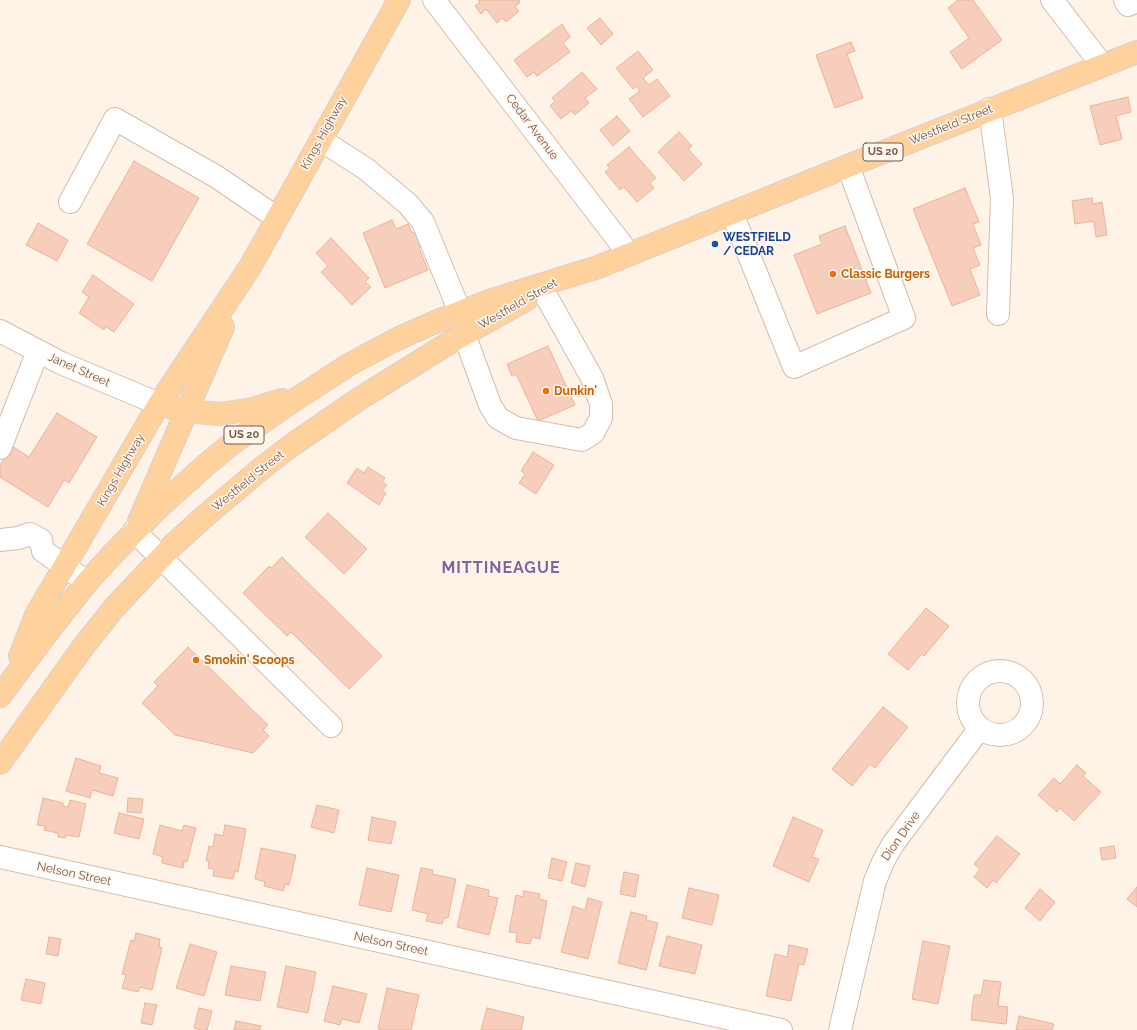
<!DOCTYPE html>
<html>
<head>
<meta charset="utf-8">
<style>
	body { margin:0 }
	canvas { display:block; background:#fff3e7 }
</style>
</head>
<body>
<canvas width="1137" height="1030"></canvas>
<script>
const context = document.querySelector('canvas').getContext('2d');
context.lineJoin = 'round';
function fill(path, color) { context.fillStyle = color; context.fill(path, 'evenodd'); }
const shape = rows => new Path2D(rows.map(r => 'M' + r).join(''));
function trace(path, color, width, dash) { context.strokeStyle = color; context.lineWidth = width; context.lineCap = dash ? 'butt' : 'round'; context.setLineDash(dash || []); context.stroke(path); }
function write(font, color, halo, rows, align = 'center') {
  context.font = font + ' Raleway,sans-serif'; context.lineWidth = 3; context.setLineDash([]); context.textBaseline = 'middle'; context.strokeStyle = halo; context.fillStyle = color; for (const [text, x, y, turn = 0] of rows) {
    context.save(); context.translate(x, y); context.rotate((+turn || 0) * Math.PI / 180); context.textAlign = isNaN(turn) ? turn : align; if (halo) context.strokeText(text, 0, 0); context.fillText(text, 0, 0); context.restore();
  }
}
const building = shape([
	[478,0,519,0,520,2,515,7,519,11,506,22,502,18,497,23,486,9,481,14,475,6,480,2,478,0],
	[958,0,973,0,1002,40,962,69,950,52,969,38,948,8,958,0],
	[600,18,613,34,601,45,587,28,600,18],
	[562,24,570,37,563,43,570,52,537,76,534,72,527,77,514,60,562,24],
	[851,42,855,51,847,54,863,98,835,108,816,55,851,42],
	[638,51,653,70,643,78,649,85,657,79,670,96,643,117,629,99,640,91,636,86,633,89,616,68,638,51],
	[582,72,597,89,585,98,589,103,575,115,571,111,561,119,550,106,555,101,552,98,582,72],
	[1128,97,1131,112,1116,116,1122,139,1100,145,1090,106,1128,97],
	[617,116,630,131,613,146,600,130,617,116],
	[679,132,692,146,688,149,702,164,684,181,658,152,679,132],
	[629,147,656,178,650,183,654,188,637,202,624,187,620,190,605,172,610,168,607,165,629,147],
	[134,161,199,198,152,281,87,244,134,161],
	[965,188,979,222,973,224,981,245,973,248,980,265,970,269,980,295,952,306,913,209,965,188],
	[1092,198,1093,204,1102,202,1107,235,1096,237,1094,221,1075,224,1072,201,1092,198],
	[392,220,396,229,408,224,412,233,419,230,425,245,419,248,428,270,385,288,363,233,392,220],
	[38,223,68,240,57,261,26,245,38,223],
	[845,226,871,293,817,314,794,255,822,244,819,236,845,226],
	[331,238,369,278,365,282,371,287,352,305,321,272,328,266,316,253,331,238],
	[93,275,134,304,114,332,106,327,104,330,79,313,89,297,82,292,93,275],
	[548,346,575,405,538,421,516,374,512,376,507,364,548,346],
	[57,413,97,437,69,483,64,480,48,507,0,477,0,465,12,446,29,457,57,413],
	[533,452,554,465,536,494,519,483,525,474,521,471,533,452],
	[368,467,385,478,382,482,387,485,382,491,386,493,379,505,347,483,357,468,364,473,368,467],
	[328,513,367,549,344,574,305,537,328,513],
	[282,557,382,656,349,689,291,632,287,636,243,593,269,566,271,568,282,557],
	[926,608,949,626,924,656,922,654,908,670,888,654,926,608],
	[188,647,268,725,263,730,269,736,253,753,175,735,142,703,158,686,154,682,188,647],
	[883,707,908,727,875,768,870,764,852,786,832,769,883,707],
	[76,758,101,766,99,773,118,778,113,796,92,790,90,798,66,791,76,758],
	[1077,765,1086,773,1083,776,1101,792,1074,821,1060,808,1057,812,1038,795,1054,778,1060,784,1077,765],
	[43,798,63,803,63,806,68,807,70,800,86,804,79,837,66,835,65,838,58,837,58,833,44,830,45,826,37,825,43,798],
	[128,798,143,799,141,813,127,812,128,798],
	[317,805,339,810,334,833,311,827,317,805],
	[119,813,144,819,139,839,114,833,119,813],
	[372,817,396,822,391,844,368,840,372,817],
	[793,817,823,830,812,857,819,859,809,882,773,866,793,817],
	[160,825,182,831,184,825,196,828,187,862,184,861,183,868,162,863,163,857,153,854,160,825],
	[225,825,246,829,238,872,235,871,233,879,213,876,214,869,208,868,209,861,206,861,209,846,213,847,215,834,223,836,225,825],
	[997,836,1020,854,996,883,993,880,987,888,974,877,980,869,974,864,997,836],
	[1114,846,1116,858,1102,860,1100,848,1114,846],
	[261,848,296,855,289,885,285,884,283,891,264,886,265,882,255,879,261,848],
	[552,858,567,862,562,881,548,878,552,858],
	[576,863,590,866,585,887,571,883,576,863],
	[367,868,399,875,391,912,359,905,367,868],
	[421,868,433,870,432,874,456,879,448,918,444,918,442,924,426,921,428,914,412,910,421,868],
	[624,872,639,875,635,897,620,894,624,872],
	[467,885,489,890,488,896,498,898,489,935,457,927,467,885],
	[1137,887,1137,907,1127,899,1137,887],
	[689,888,719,895,712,925,682,918,689,888],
	[1040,889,1055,902,1040,921,1025,908,1040,889],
	[524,891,540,894,539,899,547,901,540,939,532,937,530,944,516,942,517,933,509,932,516,895,523,897,524,891],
	[588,898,602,902,588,959,561,952,573,906,585,910,588,898],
	[631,912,647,916,646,920,658,923,646,970,618,963,631,912],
	[136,933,160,939,159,947,162,948,152,990,140,987,138,992,122,988,126,975,122,974,131,940,134,941,136,933],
	[667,936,702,945,695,974,659,966,667,936],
	[49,937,61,939,58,956,46,954,49,937],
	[923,941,950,946,938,1004,912,999,923,941],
	[190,944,217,952,204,996,176,988,190,944],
	[789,945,808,949,804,965,799,964,791,1001,766,996,775,954,787,957,789,945],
	[231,966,266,972,260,1001,225,995,231,966],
	[286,966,316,972,308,1013,277,1007,286,966],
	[26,979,45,983,41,1004,21,1000,26,979],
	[984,980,1001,982,998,1006,1008,1007,1006,1024,971,1020,974,995,981,995,984,980],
	[333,986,367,994,359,1023,342,1019,340,1025,324,1021,333,986],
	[387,988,419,995,411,1030,383,1030,378,1029,387,988],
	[145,1003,157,1005,152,1025,141,1023,145,1003],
	[199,1008,212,1011,207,1030,201,1030,194,1028,199,1008],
	[487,1008,524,1017,521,1030,481,1030,487,1008],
	[1019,1016,1054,1024,1052,1030,1016,1030,1019,1016],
	[236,1021,261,1026,260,1030,234,1030,236,1021]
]);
fill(building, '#f7cebb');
trace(building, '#ecb299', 1);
const minor = shape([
	[434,0,629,254],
	[1052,0,1102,65],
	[1125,0,1128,5,1137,1],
	[990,109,1002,198,998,314],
	[321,140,366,169,408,204,423,222,460,312],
	[70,202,115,119,217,177,277,218],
	[732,213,794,367,904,318,848,166],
	[0,331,61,363,159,404],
	[464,334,490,405,498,418,516,428,582,440,593,433,601,418,601,404,592,378,540,285],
	[0,448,38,351],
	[134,531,331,726],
	[0,540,18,538,30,534,41,540,43,551,87,582],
	'968 703a32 32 0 1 1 64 0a32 32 0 1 1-64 0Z',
	[0,857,781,1030],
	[840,1030,875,881,883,862,893,844,980,728]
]);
const major = shape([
	[172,408,197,412,220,414,253,409,282,400],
	[139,521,223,327],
	[20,656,36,615,159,404,250,267,399,0],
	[0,696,44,637,87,582,111,556,158,508,207,464,234,442,293,401,350,364,399,338,440,320,492,300,598,267,848,166,1137,52],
	[0,763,83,647,114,608,173,545,205,516,262,468,292,445,359,399,449,343,527,299]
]);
trace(minor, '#d5bcad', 24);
trace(major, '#dad0cb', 24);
trace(minor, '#fff', 22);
trace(major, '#ffd29d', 22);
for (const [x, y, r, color] of [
	[715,244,4,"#1a4fb4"],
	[833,274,4,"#e8710a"],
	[546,391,4,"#e8710a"],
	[196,660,4,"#e8710a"]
]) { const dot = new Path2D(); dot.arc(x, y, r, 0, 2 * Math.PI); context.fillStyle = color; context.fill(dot); trace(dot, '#fff8ef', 1.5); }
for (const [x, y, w] of [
	[883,152,40],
	[244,435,40]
]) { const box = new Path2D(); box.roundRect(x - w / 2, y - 9, w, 18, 3); context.fillStyle = '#fff8ef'; context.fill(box); trace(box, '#7c5647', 1); }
write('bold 11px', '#7c5647', null, [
	["US 20",883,152],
	["US 20",244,435]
]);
write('12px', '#7c5647', '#fff8ef', [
	["Westfield Street",951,125,-22],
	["Cedar Avenue",532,127,53],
	["Kings Highway",324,133,-61],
	["Westfield Street",518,304,-30],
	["Janet Street",79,370,24],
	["Kings Highway",121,470,-60],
	["Westfield Street",248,481,-39],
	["Dion Drive",901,836,-55],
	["Nelson Street",74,874,12],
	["Nelson Street",391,944,12]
]);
write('bold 12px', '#164399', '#fff8ef', [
	["WESTFIELD",723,237],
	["/ CEDAR",723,251]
], 'left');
write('bold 12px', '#c56008', '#fff8ef', [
	["Classic Burgers",841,274],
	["Dunkin'",554,391],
	["Smokin' Scoops",204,660]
], 'left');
context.letterSpacing = '1px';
write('bold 16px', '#8663a0', '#fff8ef', [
	["MITTINEAGUE",501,568]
]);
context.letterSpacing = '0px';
</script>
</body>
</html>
